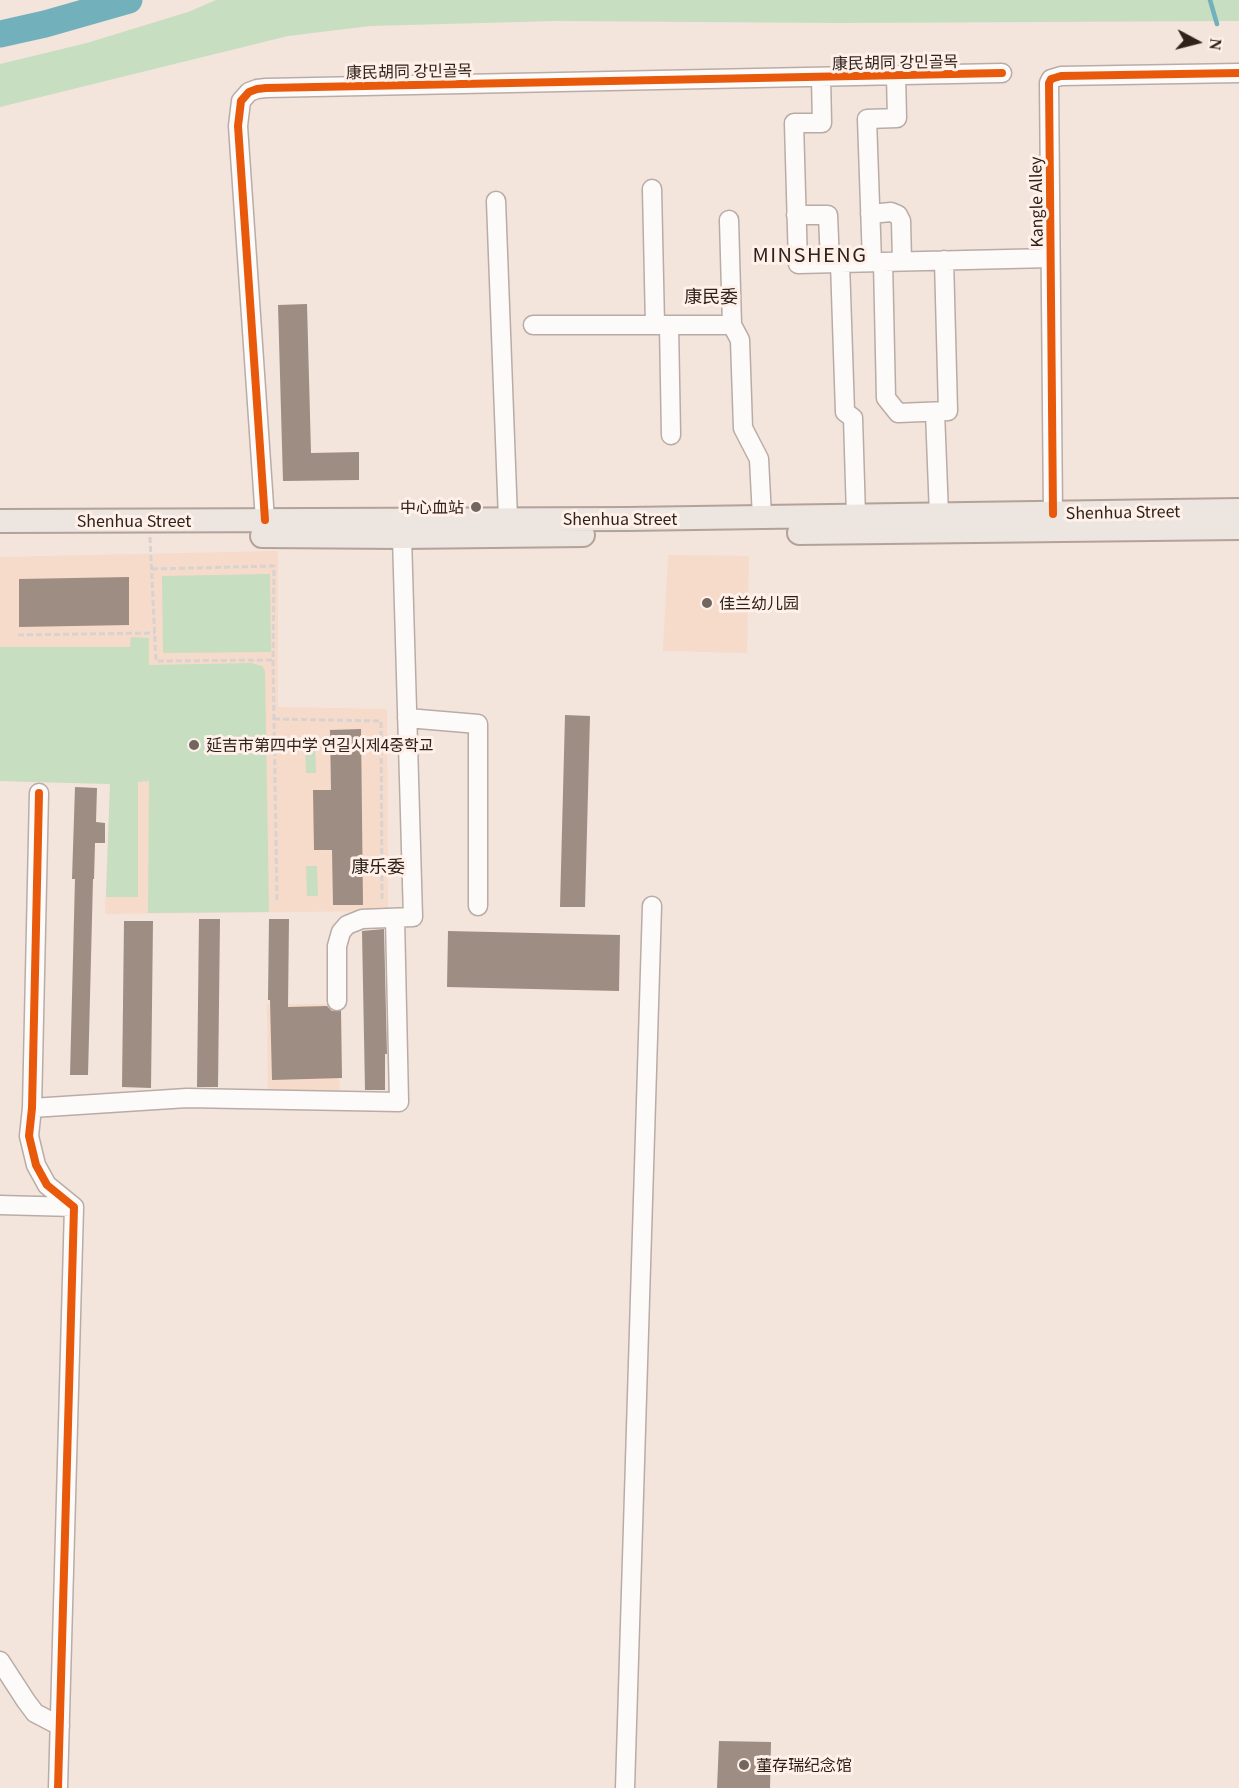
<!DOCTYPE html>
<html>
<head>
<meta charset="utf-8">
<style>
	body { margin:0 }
	#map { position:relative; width:1239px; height:1788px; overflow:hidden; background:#f3e4dc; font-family:Georgia,serif }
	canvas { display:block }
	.north { position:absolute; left:1167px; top:12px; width:60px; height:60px; -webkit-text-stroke:4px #fff1ea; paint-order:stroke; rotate:97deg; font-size:16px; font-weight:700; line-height:24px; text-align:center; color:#2e221b }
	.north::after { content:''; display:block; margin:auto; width:21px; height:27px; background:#2e221b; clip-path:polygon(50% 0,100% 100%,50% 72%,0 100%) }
</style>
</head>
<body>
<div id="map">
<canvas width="1239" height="1788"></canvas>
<div class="north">N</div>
</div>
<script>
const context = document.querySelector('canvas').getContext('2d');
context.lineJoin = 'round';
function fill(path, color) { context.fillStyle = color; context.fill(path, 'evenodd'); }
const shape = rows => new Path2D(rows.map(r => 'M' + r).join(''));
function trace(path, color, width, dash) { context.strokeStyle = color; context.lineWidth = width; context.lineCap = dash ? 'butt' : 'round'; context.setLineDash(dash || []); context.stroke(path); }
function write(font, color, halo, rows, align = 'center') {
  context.font = font + ' Georgia,"Noto Sans SC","Noto Sans KR",serif'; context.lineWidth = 6; context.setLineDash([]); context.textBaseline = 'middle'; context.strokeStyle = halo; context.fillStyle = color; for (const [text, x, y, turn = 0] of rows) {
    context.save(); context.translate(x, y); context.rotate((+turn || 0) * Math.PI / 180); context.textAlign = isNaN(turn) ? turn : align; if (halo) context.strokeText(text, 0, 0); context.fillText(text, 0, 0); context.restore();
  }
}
fill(shape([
	[278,551,278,707,387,709,388,911,105,914,110,784,0,781,0,557],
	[668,555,749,556,747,653,663,651],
	[267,1004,337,1004,340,1098,268,1097]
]), '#f6daca');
fill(shape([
	[216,0,1239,0,1239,21,839,23,556,21,370,26,288,36,0,107,0,64,87,43,188,12],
	[270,574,271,652,163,653,162,576],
	[131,637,149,638,149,665,251,663,262,666,265,671,269,912,148,913,149,781,138,782,138,897,106,897,110,784,0,781,0,647,130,647],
	[305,743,315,743,316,773,306,773],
	[306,866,317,866,318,896,307,896]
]), '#c7dec0');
trace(shape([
	[1210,0,1217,24]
]), '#72b1bb', 4.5);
trace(shape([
	[0,34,45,24,129,0]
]), '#72b1bb', 27);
fill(shape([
	[307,304,311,453,359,452,359,480,283,481,278,305],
	[129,577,129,625,19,627,19,579],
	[565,715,590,716,585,907,560,907],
	[361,729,363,905,333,905,332,850,314,850,313,790,331,790,330,730],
	[75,787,97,788,96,822,105,823,105,843,95,843,94,879,93,879,88,1075,70,1075,75,879,72,879],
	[199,919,220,919,218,1087,197,1087],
	[269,919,289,919,288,1007,327,1006,332,1011,341,1011,342,1078,272,1080,270,1000,268,1000],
	[124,921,153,921,151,1088,122,1087],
	[384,929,387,1054,385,1054,385,1090,365,1090,362,931],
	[448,931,620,935,619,991,447,987],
	[719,1741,771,1742,770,1788,717,1788]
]), '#9e8d82');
const minor = shape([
	[821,77,822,123,794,123,798,264,1050,258],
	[652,189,655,325],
	[496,201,508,519],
	[870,214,891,212,898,215,901,221,902,261],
	[796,215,828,215,830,263],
	[729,220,732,325,740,340,743,428,759,459,762,517],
	[872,262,867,119,897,118,896,75],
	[883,262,886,398,898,413,948,411,944,260],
	[840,263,845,412,853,418,856,516],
	[533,325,732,325],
	[669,325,671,435],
	[935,412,939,515],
	[1053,514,1049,83,1051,79,1061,76,1239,73],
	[265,520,238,126,241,101,249,92,257,89,266,88,1002,73],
	[407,718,478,724,478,906],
	[39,793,32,1108,29,1136,36,1165,47,1185,74,1207,58,1788],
	[337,1001,337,946,341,932,347,925,362,919,413,917,402,537],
	[32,1108,187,1098,399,1102,395,918],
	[0,1205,74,1207],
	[0,1661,26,1701,35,1713,60,1726],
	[625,1788,652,906]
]);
const major = shape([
	[0,521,627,519,1239,510],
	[799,533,1239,528],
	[262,536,402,537,583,535]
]);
trace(minor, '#b9aca6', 21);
trace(major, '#b3a299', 26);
trace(shape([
	[150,537,156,661,273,660],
	[152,569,274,566,273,660,277,900],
	[18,635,155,633],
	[274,719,381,721,382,901]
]), '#d8d3d1', 3, [6, 3]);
trace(minor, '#fdfbfa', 18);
trace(major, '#ece5e0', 22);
trace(shape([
	[1053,514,1049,83,1051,79,1061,76,1239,73],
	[265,520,238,126,241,101,249,92,257,89,266,88,1002,73],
	[39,793,32,1108,29,1136,36,1165,47,1185,74,1207,58,1788]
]), '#e8590c', 8);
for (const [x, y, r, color] of [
	[476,507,6,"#73665f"],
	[707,603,6,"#73665f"],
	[194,745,6,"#73665f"],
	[744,1765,6,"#73665f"]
]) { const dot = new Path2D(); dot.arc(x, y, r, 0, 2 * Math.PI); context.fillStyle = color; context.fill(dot); trace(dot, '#fff1ea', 2); }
write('16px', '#2e221b', '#fff1ea', [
	["康民胡同 강민골목",895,62,-1],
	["康民胡同 강민골목",409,71,-1],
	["Kangle Alley",1036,202,-91],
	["Shenhua Street",1123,512,-1],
	["Shenhua Street",620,519],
	["Shenhua Street",134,521]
]);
write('16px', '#2e221b', '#fff1ea', [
	["中心血站",464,507,"right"],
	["佳兰幼儿园",719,603],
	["延吉市第四中学 연길시제4중학교",206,745],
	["董存瑞纪念馆",756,1765]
], 'left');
write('18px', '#2e221b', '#fff1ea', [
	["康民委",711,296],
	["康乐委",378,866]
]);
context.letterSpacing = '1.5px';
write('20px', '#2e221b', '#fff1ea', [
	["MINSHENG",810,254]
]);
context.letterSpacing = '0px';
</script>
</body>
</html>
